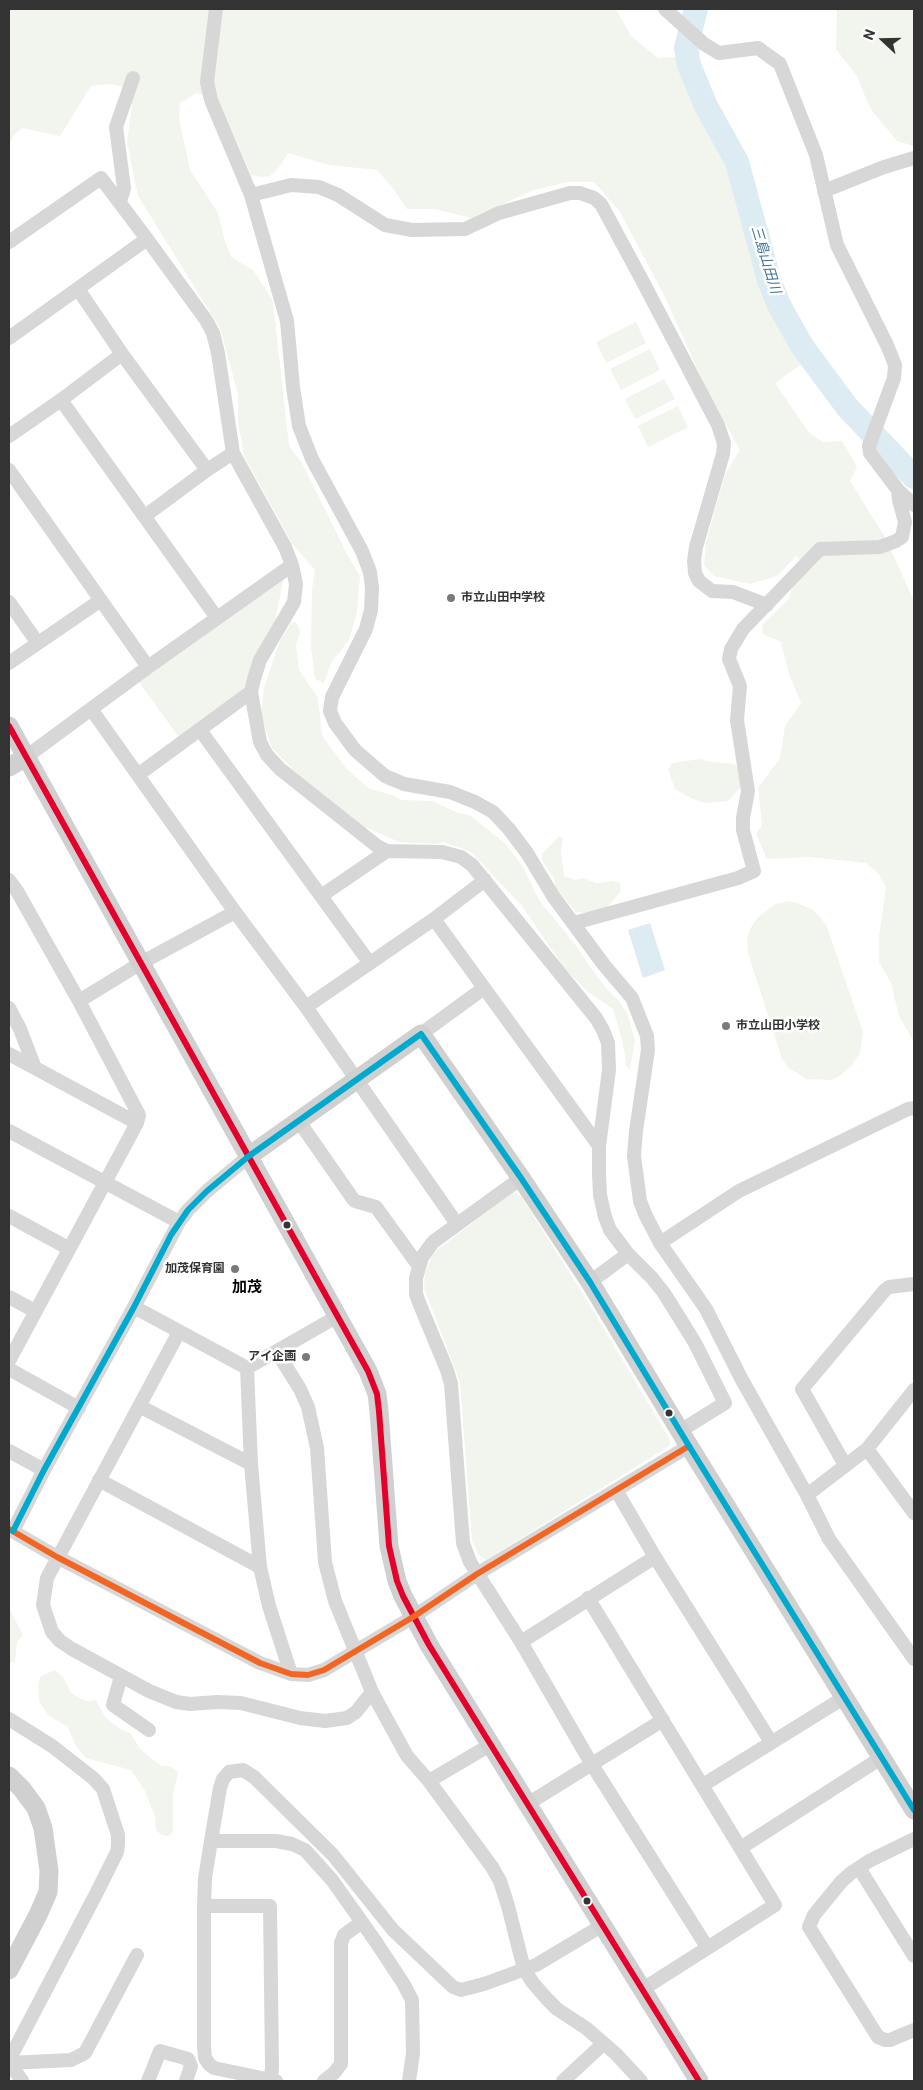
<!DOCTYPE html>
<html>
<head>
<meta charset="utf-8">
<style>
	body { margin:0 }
	#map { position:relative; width:923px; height:2090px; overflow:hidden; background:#fff; font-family:Roboto,sans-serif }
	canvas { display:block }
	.frame { position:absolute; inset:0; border:10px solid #333; pointer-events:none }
	.north { position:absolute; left:858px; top:15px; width:50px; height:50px; -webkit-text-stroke:4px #fff; paint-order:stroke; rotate:291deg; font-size:14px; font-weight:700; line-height:20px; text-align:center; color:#333 }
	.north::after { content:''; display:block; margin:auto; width:18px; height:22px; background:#333; clip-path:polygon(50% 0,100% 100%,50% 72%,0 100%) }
</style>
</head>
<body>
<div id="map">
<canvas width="923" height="2090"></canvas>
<div class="frame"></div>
<div class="north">N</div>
</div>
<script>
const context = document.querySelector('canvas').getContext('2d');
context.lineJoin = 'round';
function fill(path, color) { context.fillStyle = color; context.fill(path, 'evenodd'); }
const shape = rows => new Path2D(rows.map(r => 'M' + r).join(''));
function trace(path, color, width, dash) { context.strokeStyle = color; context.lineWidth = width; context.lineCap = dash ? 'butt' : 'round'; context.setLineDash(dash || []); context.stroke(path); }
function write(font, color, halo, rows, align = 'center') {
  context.font = font + ' Roboto,"Noto Sans JP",sans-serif'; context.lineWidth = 5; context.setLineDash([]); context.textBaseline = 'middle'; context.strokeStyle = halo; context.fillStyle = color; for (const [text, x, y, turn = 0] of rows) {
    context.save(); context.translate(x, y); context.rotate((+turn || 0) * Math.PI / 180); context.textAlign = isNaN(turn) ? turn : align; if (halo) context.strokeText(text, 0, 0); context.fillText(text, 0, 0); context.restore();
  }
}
fill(shape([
	[9,9,616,9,631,36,658,58,679,57,699,101,769,230,776,305,807,360,775,383,810,434,823,442,842,441,857,467,850,481,885,537,914,601,914,1042,899,1016,891,983,879,962,879,937,886,887,878,873,866,863,810,857,767,859,756,834,762,825,758,788,780,758,785,726,801,703,788,671,781,642,763,634,762,625,789,599,793,585,809,570,796,556,777,576,750,584,714,576,704,565,706,542,725,474,740,450,706,388,665,297,620,212,594,182,568,182,534,190,471,218,434,209,407,209,392,187,377,170,329,165,288,153,279,167,270,176,261,177,251,175,219,101,197,93,180,103,179,118,190,170,218,213,225,241,231,257,253,270,273,301,289,446,302,463,347,554,360,576,357,612,349,640,331,663,324,683,315,679,311,647,312,589,315,570,293,545,244,456,238,421,238,394,220,328,138,196,127,142,132,105,123,87,110,84,91,86,60,136,22,128,14,135,9,145],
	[837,9,914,9,914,146,897,141,870,108,857,76,836,49],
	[636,322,646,343,606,363,596,342],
	[650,349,660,370,621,390,610,369],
	[664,379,675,399,635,419,625,399],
	[678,406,688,427,648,447,638,426],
	[281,577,283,581,274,627,246,688,196,726,178,736,139,682],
	[296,622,300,631,296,645,299,670,318,698,322,736,346,768,368,788,395,796,401,800,432,801,456,812,471,816,506,844,523,867,539,900,577,947,591,968,606,988,619,1001,628,1015,635,1041,630,1069,625,1065,626,1061,622,1040,613,1009,587,991,565,969,522,906,471,852,444,842,435,844,399,842,360,825,299,776,272,748,261,716,264,688,280,641,291,623],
	[700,759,712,762,735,764,741,773,742,786,728,801,706,803,693,799,675,789,668,770,672,763],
	[559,836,563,838,561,850,564,876,575,880,582,878,597,883,613,881,620,883,621,891,607,908,589,913,576,912,555,887,554,878,542,860,542,854],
	[789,901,800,904,813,910,821,918,827,927,863,1032,860,1053,852,1065,841,1075,831,1080,806,1079,789,1068,782,1059,748,953,747,940,750,929,758,917,776,904],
	[513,1192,521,1196,589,1304,670,1440,669,1446,486,1560,479,1555,472,1541,460,1382,424,1288,425,1273,433,1253],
	[9,1608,23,1635,17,1642,15,1662,9,1663],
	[55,1670,63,1677,71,1693,86,1701,96,1700,105,1717,120,1729,131,1734,139,1748,161,1766,170,1766,178,1772,173,1794,173,1832,168,1836,162,1835,156,1831,155,1816,145,1791,131,1770,86,1758,76,1746,68,1727,48,1715,39,1701,38,1685,41,1676]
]), '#f1f5ed');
fill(shape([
	[650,923,665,970,643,978,628,930]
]), '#ddebf3');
trace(shape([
	[696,9,686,48,689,65,706,106,737,162,769,280,779,305,802,346,847,407,914,477]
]), '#ddebf3', 24);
trace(shape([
	[216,9,207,82,211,100,251,195,287,321,293,387,299,426,312,459,362,551,370,572,372,588,371,610,366,629,332,697,330,711,335,723,355,750,385,776,404,784,450,792,475,802,493,812,509,829,527,853,553,896,604,965,632,998,647,1036,648,1050,636,1131,634,1156,640,1201,645,1214,660,1243,706,1309,742,1380,807,1495,829,1539,914,1659],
	[665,9,704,44,719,53,758,48,780,64,816,155,837,245,887,345,895,365,894,378,869,446,870,453,898,490,914,505],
	[824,191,884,167,914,158],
	[251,195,291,185,319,187,338,195,385,225,412,230,465,229,499,213,570,193,580,193,594,198,601,204,643,282,718,425,724,443,723,454,696,547,694,561,695,573,699,581,712,591,733,592,767,605],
	[120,202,124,188,116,127,133,78],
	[147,239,206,320,213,333,218,353,233,453,285,547,292,565,296,584,294,602,260,660,254,679,251,692,260,742,267,755,280,769,377,846,387,851,442,852,461,857,472,865,596,1018,603,1030,608,1043,609,1070,599,1146,599,1174,600,1195,605,1217,610,1230,628,1254,652,1278,664,1293,695,1343,725,1403,680,1431],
	[9,242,101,178,147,239,9,338],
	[78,289,122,354,207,470],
	[61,400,217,618],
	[9,436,61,400,122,354],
	[9,470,148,667],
	[145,516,207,470,233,453],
	[9,602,37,642],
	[9,663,101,600],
	[91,709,235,912,306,1007,457,1224],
	[200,730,369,962],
	[26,757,148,667,292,565],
	[139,774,251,692],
	[9,880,17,891,79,1001,139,1115,137,1123,9,1361],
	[321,896,387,851],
	[434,919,599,1146],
	[574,923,738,878,754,871,743,830,743,818,748,791,737,720,740,686,729,659,731,649,743,629,820,549,880,547,896,541,902,537,905,522,899,500,898,490],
	[79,1001,141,963,235,912],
	[306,1007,434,919,485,880],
	[9,1008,20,1029,35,1068],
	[421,1034,484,988],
	[9,1054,137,1123],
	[298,1120,353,1199,355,1201,376,1207,418,1265],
	[9,1131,179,1222],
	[521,1178,433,1242,422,1257,416,1278,416,1294,420,1305,447,1370,451,1384,463,1543,470,1562,521,1642,591,1763,707,1947],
	[9,1216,68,1248],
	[660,1243,739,1191,908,1109,914,1108],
	[590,1282,628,1254],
	[9,1297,35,1311],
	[134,1307,247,1368],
	[179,1332,47,1578,43,1605,52,1632,60,1641,72,1649,149,1691,176,1702,190,1704,217,1702,241,1703,300,1718,325,1721,347,1718,356,1712,372,1692],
	[277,1352,300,1389,308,1407,317,1448,325,1562,335,1601,372,1692,407,1756,429,1781,492,1867,500,1881,508,1906,524,1969,533,1983,547,1999,557,2009,586,2028,616,2054,641,2081],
	[247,1368,251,1464,260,1567,269,1606,291,1674],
	[247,1368,338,1316],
	[9,1369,79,1408],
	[139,1406,251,1464],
	[867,1449,914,1513],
	[9,1451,44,1470],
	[845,1465,802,1389,885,1290,889,1287,914,1284],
	[99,1480,260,1567],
	[616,1490,655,1557,771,1742],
	[807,1495,867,1449,914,1390],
	[9,1529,57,1557,260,1663,291,1674,308,1675,324,1670,413,1617,477,1574,689,1446],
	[13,1531,44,1470,134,1307,179,1222,188,1210,207,1191,249,1156],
	[588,1598,775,1905,643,1989],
	[521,1642,655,1557],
	[121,1676,113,1705,149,1730],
	[9,1719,52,1746,93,1778,103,1789,118,1835,118,1844,117,1852,96,1894,9,2060],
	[429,1781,490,1745],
	[703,1785,845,1697],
	[529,1803,663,1720],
	[914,1839,869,1861,851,1873,841,1882,814,1915,809,1927,878,2037,885,2040,890,2040,914,2030],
	[211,1841,205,1878,204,1906,204,2047,205,2058,209,2064,214,2068,276,2081],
	[742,1847,881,1758],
	[859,1868,914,1956],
	[204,1906,270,1906,272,2067,271,2080],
	[9,2063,71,2060,85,2053,137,1955],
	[9,2067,16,2072,22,2081],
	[148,2081,160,2051,188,2059,191,2066,186,2081],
	[324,2081,334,2073,341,2064,341,1943,344,1935,362,1922],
	[409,2081,413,2053,412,2000,403,1983,376,1942,332,1880,305,1850,292,1844,276,1841,211,1841,220,1788,223,1779,229,1772,243,1770,254,1777,333,1855,393,1930,453,1987,461,1990,484,1984,536,1965,603,1925],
	[563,2081,603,2044]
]), '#d7d7d7', 14);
trace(shape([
	[9,726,368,1371,377,1394,379,1411,389,1546,397,1581,403,1596,429,1645,699,2081],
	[9,767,26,757],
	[249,1156,421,1034,521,1178,590,1282,689,1446,914,1810],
	[9,1776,22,1789,36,1808,43,1828,49,1871,48,1892,38,1915,9,1970]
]), '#d0d0d0', 19);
trace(shape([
	[9,726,368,1371,377,1394,379,1411,389,1546,397,1581,403,1596,429,1645,699,2081]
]), '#e4002b', 6);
trace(shape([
	[9,1529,57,1557,260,1663,291,1674,308,1675,324,1670,413,1617,477,1574,689,1446]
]), '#f26522', 6);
trace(shape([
	[13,1531,44,1470,134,1307,171,1235,188,1210,207,1191,249,1156,421,1034,521,1178,590,1282,689,1446,914,1810]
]), '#00a9ce', 6);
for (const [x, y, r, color] of [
	[451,598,5,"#7a7a7a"],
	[726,1026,5,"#7a7a7a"],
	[287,1225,4.5,"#333"],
	[235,1269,5,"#7a7a7a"],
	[306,1357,5,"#7a7a7a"],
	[669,1413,4.5,"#333"],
	[587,1901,4.5,"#333"]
]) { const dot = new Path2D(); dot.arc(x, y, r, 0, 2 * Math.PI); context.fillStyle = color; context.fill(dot); trace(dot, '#fff', 2); }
write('bold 12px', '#333', '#fff', [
	["市立山田中学校",461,598],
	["市立山田小学校",736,1026],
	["加茂保育園",225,1269,"right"],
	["アイ企画",296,1357,"right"]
], 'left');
write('italic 14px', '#3f7597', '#fff', [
	["三島山田川",765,260,73]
]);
write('bold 15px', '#000', '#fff', [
	["加茂",247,1288]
]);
</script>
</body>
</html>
